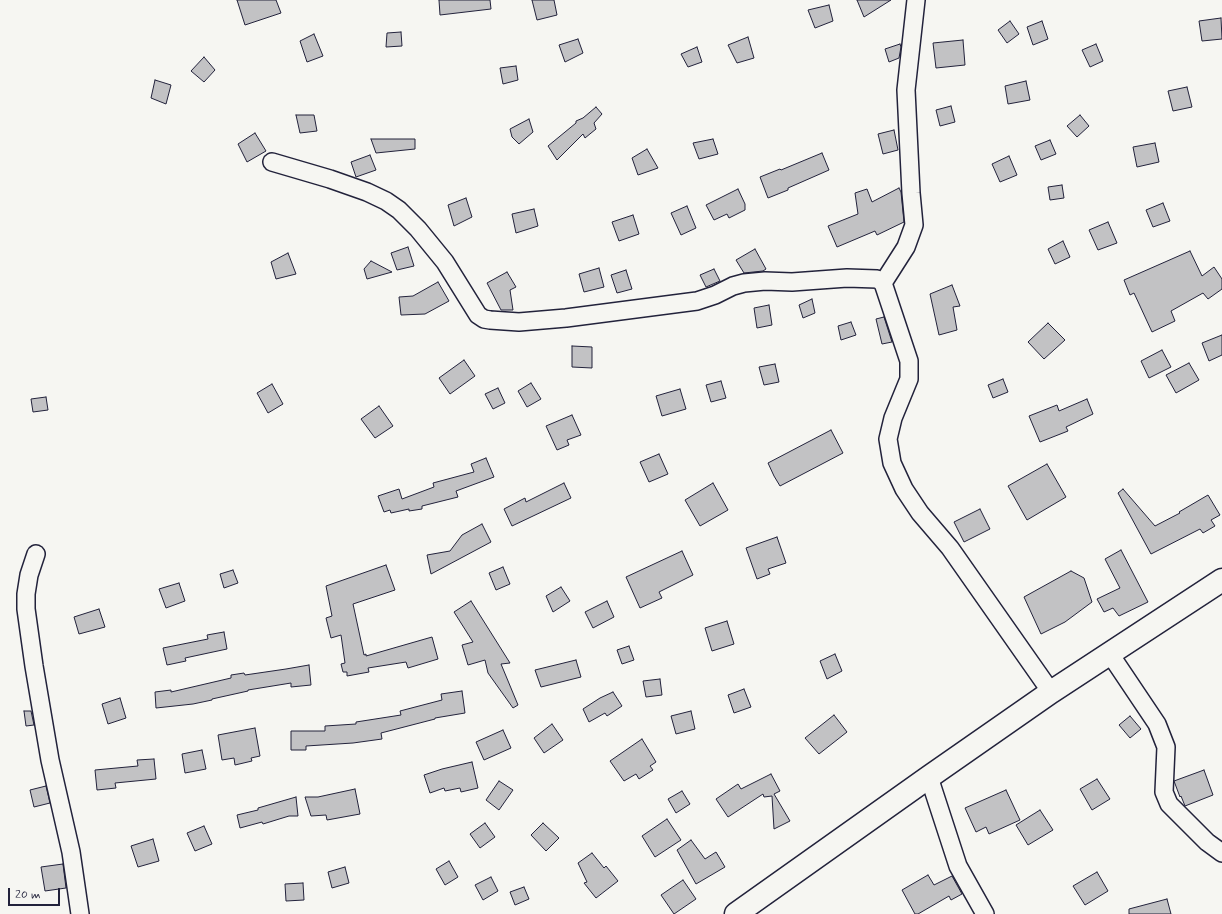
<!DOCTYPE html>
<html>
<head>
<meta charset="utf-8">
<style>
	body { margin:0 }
	#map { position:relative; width:1222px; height:914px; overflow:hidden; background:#f6f6f2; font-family:Mynerve,sans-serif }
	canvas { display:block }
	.scale { position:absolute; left:8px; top:888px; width:52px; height:18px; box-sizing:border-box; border:2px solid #22223b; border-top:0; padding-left:5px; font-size:12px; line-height:14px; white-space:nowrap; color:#22223b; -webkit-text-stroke:3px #f6f6f2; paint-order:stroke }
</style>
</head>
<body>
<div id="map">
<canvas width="1222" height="914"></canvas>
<div class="scale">20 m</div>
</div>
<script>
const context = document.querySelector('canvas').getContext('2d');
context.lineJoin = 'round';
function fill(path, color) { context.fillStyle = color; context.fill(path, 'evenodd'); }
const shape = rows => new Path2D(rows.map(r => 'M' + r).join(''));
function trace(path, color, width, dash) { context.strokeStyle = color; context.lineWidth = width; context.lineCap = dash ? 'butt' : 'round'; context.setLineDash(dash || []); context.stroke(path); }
const building = shape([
	[237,0,276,0,281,13,245,25,237,0],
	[439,0,490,0,491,9,440,15,439,0],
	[532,0,554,0,557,15,537,20,532,0],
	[857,0,891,0,864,17,857,0],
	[829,5,833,21,815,28,808,10,829,5],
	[1221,18,1222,39,1202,41,1199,21,1221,18],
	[1010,21,1019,34,1007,43,998,30,1010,21],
	[1042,21,1048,39,1033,45,1027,27,1042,21],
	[401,32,402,46,386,47,387,33,401,32],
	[314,34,323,56,307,62,300,41,314,34],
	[748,37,754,58,737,63,728,45,748,37],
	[578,39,583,53,565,62,559,45,578,39],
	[963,40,965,65,936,68,933,43,963,40],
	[900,44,901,47,899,58,889,62,885,49,900,44],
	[1096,44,1103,61,1090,67,1082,50,1096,44],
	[697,47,702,62,688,67,681,54,697,47],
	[204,57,215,70,204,82,191,71,204,57],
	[516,66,518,80,503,84,500,68,516,66],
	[155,80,171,85,166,104,151,98,155,80],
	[1026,81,1030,100,1008,104,1005,86,1026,81],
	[1187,87,1192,107,1173,111,1168,91,1187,87],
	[951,106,955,122,940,126,936,110,951,106],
	[596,107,602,114,594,123,596,129,585,138,583,134,557,160,548,146,576,123,576,121,583,118,596,107],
	[296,115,314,115,317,131,300,133,296,115],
	[1080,115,1089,126,1077,137,1067,126,1080,115],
	[529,119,533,132,519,144,512,137,510,129,529,119],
	[894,130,898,150,883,154,878,134,894,130],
	[255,133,266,151,247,162,238,144,255,133],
	[371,139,415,139,415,149,376,153,371,139],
	[713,139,718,154,699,159,693,143,713,139],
	[1050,140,1056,154,1041,160,1035,146,1050,140],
	[1155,143,1159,162,1137,167,1133,147,1155,143],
	[647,149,658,168,638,175,632,158,647,149],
	[822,153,829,170,788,188,788,190,768,198,760,177,780,169,781,170,822,153],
	[370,155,376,170,356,177,351,162,370,155],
	[1009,156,1017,175,1000,182,992,164,1009,156],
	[1062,185,1064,198,1050,200,1048,187,1062,185],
	[899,188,901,192,904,222,877,235,875,231,837,247,828,226,858,214,855,193,867,189,872,202,899,188],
	[738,189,745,204,745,210,729,218,727,214,714,220,706,205,738,189],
	[466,198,472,217,454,226,448,205,466,198],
	[1163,203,1170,221,1153,227,1146,210,1163,203],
	[687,206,696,228,681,235,671,213,687,206],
	[534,209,538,226,516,233,512,214,534,209],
	[633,215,639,234,619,241,612,222,633,215],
	[1108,222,1117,243,1098,250,1089,230,1108,222],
	[1063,241,1070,257,1055,264,1048,249,1063,241],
	[408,247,414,266,397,270,391,253,408,247],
	[755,249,766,269,763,271,744,273,736,260,755,249],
	[1190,251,1202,276,1214,267,1222,279,1222,289,1208,299,1203,293,1171,311,1175,321,1152,332,1134,293,1130,295,1124,280,1190,251],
	[288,253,296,274,276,279,271,262,288,253],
	[371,261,392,272,367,279,364,269,371,261],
	[599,268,604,287,584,292,579,274,599,268],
	[714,269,720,281,706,287,700,275,714,269],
	[626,270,632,289,617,293,611,275,626,270],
	[507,272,516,287,510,290,513,310,501,310,487,283,507,272],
	[438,282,449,301,425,314,401,315,399,297,413,296,438,282],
	[952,285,960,306,953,307,957,330,939,335,930,294,952,285],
	[812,299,815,313,803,318,799,305,812,299],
	[769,305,772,325,757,328,754,308,769,305],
	[884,317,892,342,882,344,876,319,884,317],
	[851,322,856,335,841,340,838,326,851,322],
	[1048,323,1065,340,1044,359,1028,342,1048,323],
	[1222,335,1222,355,1209,361,1202,343,1222,335],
	[572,346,592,347,592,368,572,367,572,346],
	[1162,350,1171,367,1149,378,1141,361,1162,350],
	[464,360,475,376,450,394,439,378,464,360],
	[1189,363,1199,380,1176,393,1166,375,1189,363],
	[775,364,779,382,764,385,759,367,775,364],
	[1003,379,1008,392,993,398,988,385,1003,379],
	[721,381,726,398,711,402,706,385,721,381],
	[531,383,541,399,527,407,518,391,531,383],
	[272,384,283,404,268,413,257,393,272,384],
	[498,388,505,403,493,409,485,394,498,388],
	[680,389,686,409,662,416,656,396,680,389],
	[46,397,48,410,33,412,31,399,46,397],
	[1087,399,1093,414,1066,427,1068,431,1040,442,1029,416,1057,405,1059,411,1087,399],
	[379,406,393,426,375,438,361,419,379,406],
	[572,415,581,435,567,440,569,445,557,450,546,426,572,415],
	[831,430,843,453,780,486,774,476,768,463,831,430],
	[659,454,668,474,649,482,640,462,659,454],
	[486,458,494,477,456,491,458,497,422,506,422,509,409,511,409,509,391,513,390,510,384,512,378,496,399,489,402,499,434,487,433,483,474,472,471,464,486,458],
	[1047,464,1066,497,1027,520,1008,486,1047,464],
	[564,483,571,498,512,526,504,509,525,498,526,502,564,483],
	[713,483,728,510,700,526,685,500,713,483],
	[1123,489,1155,526,1180,513,1179,512,1208,495,1220,515,1211,520,1215,526,1203,533,1200,529,1151,554,1118,493,1123,489],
	[980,509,990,529,964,542,954,522,980,509],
	[482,524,491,542,431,574,427,555,450,551,462,535,482,524],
	[777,537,786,563,768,569,770,574,757,579,746,548,777,537],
	[1121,550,1148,602,1119,616,1113,608,1104,612,1097,599,1120,588,1105,559,1121,550],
	[682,551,693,575,659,592,662,598,640,608,626,577,682,551],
	[386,565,395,590,353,604,364,655,366,654,366,656,432,637,438,659,408,668,406,662,368,668,369,672,347,676,347,672,343,672,341,664,345,663,341,635,331,638,326,618,332,616,326,586,386,565],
	[503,567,510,584,496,590,489,573,503,567],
	[233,570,238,583,224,588,220,574,233,570],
	[1071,571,1084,578,1092,602,1065,622,1041,634,1024,597,1071,571],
	[179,583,185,601,166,608,159,589,179,583],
	[561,587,570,601,553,612,546,596,561,587],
	[471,601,510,663,501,664,518,705,513,708,488,673,485,660,468,665,462,645,473,642,454,612,471,601],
	[607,601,614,617,593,628,585,612,607,601],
	[99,609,105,627,79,634,74,617,99,609],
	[727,621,734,644,712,651,705,628,727,621],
	[224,632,227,649,185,658,186,661,167,665,163,648,208,639,207,635,224,632],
	[629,646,634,660,622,664,617,650,629,646],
	[835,654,842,671,827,679,820,661,835,654],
	[576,660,581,677,541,687,535,670,576,660],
	[309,665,311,685,291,687,291,683,248,690,248,691,212,699,212,700,193,704,156,708,155,692,171,690,171,692,231,678,231,675,244,673,245,675,286,669,309,665],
	[660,679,662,695,646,697,643,681,660,679],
	[744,689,751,707,734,713,728,695,744,689],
	[462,691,465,713,435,718,435,719,381,733,382,739,353,743,306,746,306,750,291,750,291,731,325,731,325,726,356,724,356,722,401,715,400,711,442,700,441,694,462,691],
	[613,692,622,706,607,716,605,713,589,722,583,709,600,698,613,692],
	[120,698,126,718,108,724,102,704,120,698],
	[24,711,31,711,34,725,26,726,24,711],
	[691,711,695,729,676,734,671,716,691,711],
	[834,715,847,732,819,754,805,738,834,715],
	[1130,716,1141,729,1130,738,1119,725,1130,716],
	[552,724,563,740,544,753,534,738,552,724],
	[255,728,260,756,251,758,252,761,235,765,234,758,222,760,218,735,255,728],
	[503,730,511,748,484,760,476,742,503,730],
	[642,739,656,762,650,766,653,770,639,779,636,774,624,781,610,761,642,739],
	[202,750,206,769,185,773,182,754,202,750],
	[154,759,156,779,115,783,116,788,97,790,95,770,138,766,137,760,154,759],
	[472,762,478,788,461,792,460,788,445,791,444,788,430,793,424,775,442,769,472,762],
	[1204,770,1213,795,1185,806,1181,796,1180,797,1174,781,1204,770],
	[771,774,780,791,774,794,790,821,774,829,772,796,764,797,763,794,728,817,716,799,738,784,741,789,771,774],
	[1097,779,1110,799,1092,810,1080,789,1097,779],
	[499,781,513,790,499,810,486,800,499,781],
	[46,786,50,803,34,807,30,790,46,786],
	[355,789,360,814,327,820,326,815,311,816,305,797,318,797,355,789],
	[1006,790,1020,820,989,834,986,827,976,832,965,808,1006,790],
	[682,791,690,804,676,813,668,799,682,791],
	[296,797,298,816,289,816,263,824,262,822,240,828,237,815,258,810,258,808,296,797],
	[1040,810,1053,830,1028,845,1016,825,1040,810],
	[667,819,681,840,655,857,642,836,667,819],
	[485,823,495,837,480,848,470,834,485,823],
	[543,823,559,838,546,851,531,835,543,823],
	[204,826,212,844,195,851,187,833,204,826],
	[153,839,159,861,138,867,131,846,153,839],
	[691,840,705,859,716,852,725,867,696,884,677,850,691,840],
	[592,853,604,868,606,866,618,881,596,898,584,883,587,882,578,863,592,853],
	[449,861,458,877,445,885,436,869,449,861],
	[63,864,66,888,45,891,41,867,63,864],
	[345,867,349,883,332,888,328,872,345,867],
	[1097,872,1108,891,1085,905,1073,886,1097,872],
	[928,875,934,885,952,876,962,894,951,900,949,896,918,914,915,914,902,890,928,875],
	[491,877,498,891,483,900,475,885,491,877],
	[683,880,696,899,674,914,661,895,683,880],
	[303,883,304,900,286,901,285,884,303,883],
	[524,887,529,899,515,905,510,892,524,887],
	[1167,899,1171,914,1129,914,1129,909,1167,899]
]);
fill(building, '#c2c2c4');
trace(building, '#22223b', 1);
const street = shape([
	[916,0,906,90,911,193,914,225,906,247,883,283,909,361,909,379,893,418,888,439,892,463,904,489,920,513,950,548,1051,692],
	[272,162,330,179,367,192,386,201,399,210,418,229,445,262,478,315,484,319,490,320,519,322,566,318,697,301,715,295,733,286,744,283,765,281,792,282,847,278,877,279,883,283],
	[36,554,29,575,26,594,26,609,34,666,50,760,71,852,80,914],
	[1110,654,1157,724,1166,747,1164,792,1169,804,1207,842,1222,853],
	[929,777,958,866,985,914]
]);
const secondary = shape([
	[736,914,929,777,1051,692,1222,580]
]);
trace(street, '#22223b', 20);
trace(secondary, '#22223b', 25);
trace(street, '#f6f6f2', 17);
trace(secondary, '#f6f6f2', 22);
</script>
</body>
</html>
